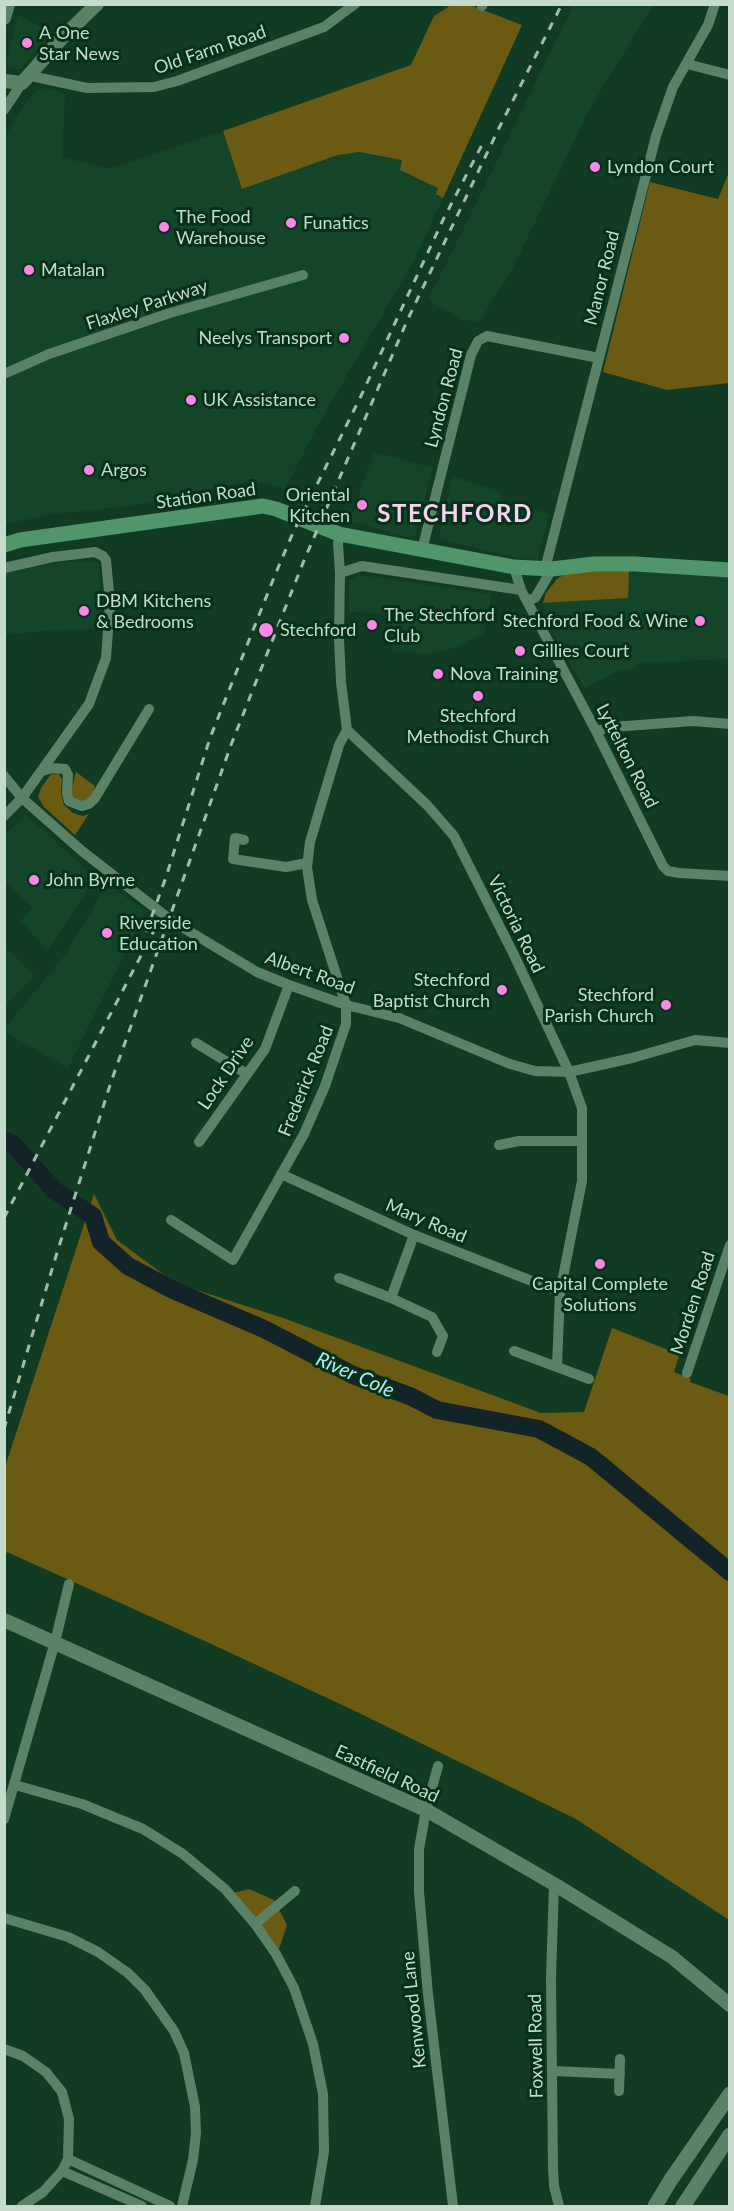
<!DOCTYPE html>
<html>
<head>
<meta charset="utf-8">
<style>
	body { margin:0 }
	#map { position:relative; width:734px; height:2211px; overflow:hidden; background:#123b23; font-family:Lato,sans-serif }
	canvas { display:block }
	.frame { position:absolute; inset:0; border:6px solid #c5dbcb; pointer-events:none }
</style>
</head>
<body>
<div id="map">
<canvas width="734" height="2211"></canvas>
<div class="frame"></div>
</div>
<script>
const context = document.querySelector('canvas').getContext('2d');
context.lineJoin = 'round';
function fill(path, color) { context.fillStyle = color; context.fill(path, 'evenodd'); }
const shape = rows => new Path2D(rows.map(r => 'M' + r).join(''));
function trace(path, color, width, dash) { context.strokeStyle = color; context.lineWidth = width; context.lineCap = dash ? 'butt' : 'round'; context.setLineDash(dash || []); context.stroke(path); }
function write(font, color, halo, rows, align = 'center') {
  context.font = font + ' Lato,sans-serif'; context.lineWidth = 6; context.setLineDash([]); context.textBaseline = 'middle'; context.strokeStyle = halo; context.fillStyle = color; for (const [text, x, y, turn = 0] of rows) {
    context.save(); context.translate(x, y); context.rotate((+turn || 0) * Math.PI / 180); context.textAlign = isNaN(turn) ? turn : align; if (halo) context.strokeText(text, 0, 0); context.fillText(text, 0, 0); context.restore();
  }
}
fill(shape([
	[574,5,653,5,590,108,513,268,500,289,479,322,463,320,428,300],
	[18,15,51,33,21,68,16,69,9,68,6,64],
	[45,88,65,94,62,157,109,169,223,131,242,189,338,155,359,152,402,160,400,170,439,188,436,194,443,198,414,261,322,418,285,489,253,481,129,506,53,514,5,524,5,138,22,107,37,90],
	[374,452,433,468,414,539,350,521],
	[452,476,502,492,499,500,550,514,537,560,513,557,439,539],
	[63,562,99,562,101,629,53,630,5,635,5,572],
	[629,571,729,577,729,659,637,663,637,668,618,671,584,688,546,619,543,603,627,598],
	[360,575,492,594,484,633,455,648,429,654,399,651,392,652,392,614,349,612,349,580],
	[25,814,95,877,48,952,21,921,32,908,5,881,5,835],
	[111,887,146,911,68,1068,5,1032,5,1028,65,955,104,890],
	[4,947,35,976,5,1006,4,1006]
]), '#144529');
fill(shape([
	[451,5,470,5,522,25,443,198,436,194,438,188,400,170,402,160,359,152,338,155,242,189,223,131,411,65,434,16],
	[729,172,729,383,667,390,603,372,650,182,718,199],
	[590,571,629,571,628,598,543,603,546,593,557,579,566,573],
	[76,772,95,786,92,796,86,802,73,797,71,791],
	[58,773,62,779,61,792,64,805,73,813,83,816,89,814,75,835,44,807,38,797,41,788,51,774],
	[94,1194,117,1240,175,1283,283,1318,541,1413,584,1412,612,1328,671,1351,679,1356,674,1372,691,1379,690,1382,729,1396,729,1920,576,1819,355,1711,207,1642,7,1552,5,1559,5,1467],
	[249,1889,274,1900,287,1925,278,1952,229,1894]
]), '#6b5a11');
trace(shape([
	[4,1140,13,1144,54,1190,93,1216,101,1242,128,1266,173,1290,264,1329,353,1375,412,1397,437,1410,539,1429,591,1457,730,1572]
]), '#132428', 18);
trace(shape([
	[482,6,482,4],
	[687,64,730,75],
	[31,76,87,88,154,87,177,81,324,27,355,4],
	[4,110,22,83],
	[4,374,49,354,170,313,303,275],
	[339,534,338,544,340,573,339,638,341,682,347,730,427,805,454,836,513,953,569,1072,582,1108,582,1181,560,1292,557,1366],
	[422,550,471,355,478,341,487,336,599,358],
	[514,567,521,590,596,731,663,866,668,871,679,873,730,876],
	[4,568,53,557,95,552,103,556,106,560,110,603,106,658,89,704,22,798,4,816],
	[545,569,656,136,673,87,708,25,715,4],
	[340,573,362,566,521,590],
	[527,600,535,598,552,569],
	[596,731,613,727,693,721,730,724],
	[42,771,52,768,65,769,68,775,67,793,69,801,82,806,89,804,95,798,149,709],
	[4,776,22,798,82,851,172,921,257,972,289,985,346,1005,399,1018,510,1064,535,1071,569,1072,632,1058,695,1040,730,1043],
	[244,840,235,838,233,859,286,867,307,863],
	[196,1043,247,1074],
	[199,1142,265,1049,289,985],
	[499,1145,519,1141,582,1141],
	[281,1174,414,1235,560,1292],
	[171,1220,233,1260,304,1134,325,1086,346,1024,346,1005,312,900,307,867,310,842,339,745,347,730],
	[339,1278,391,1298,432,1317,443,1336,437,1352],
	[391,1298,414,1235],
	[514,1351,589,1379],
	[687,1373,730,1245],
	[438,1766,426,1810,419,1849,419,1892,428,1994,453,2206],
	[15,1785,82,1804,143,1829,183,1854,225,1889,255,1924,276,1954,294,1988,313,2044,323,2094,324,2152,315,2206],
	[4,1819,55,1642,69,1584],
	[554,1884,551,1978,553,2168,554,2186,559,2206],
	[4,1918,68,1937,98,1952,128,1973,145,1990,174,2031,184,2053,195,2107,196,2133,193,2160,182,2206],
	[255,1924,295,1891],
	[4,2049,23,2056,46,2072,62,2092,69,2119,68,2159,62,2171,43,2192,22,2206],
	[553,2071,620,2074],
	[619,2091,620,2059],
	[68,2159,170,2206],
	[62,2171,142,2206]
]), '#598266', 10);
trace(shape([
	[4,18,8,4],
	[4,81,22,83,61,39,97,4],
	[4,1620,426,1810,554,1884,672,1957,730,2005]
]), '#598266', 14);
trace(shape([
	[655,2206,670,2181,730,2094],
	[683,2206,730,2135]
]), '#598266', 15);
trace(shape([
	[4,545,20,540,263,506,276,509,339,534,514,567,552,569,594,564,635,564,730,570]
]), '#51956a', 15);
trace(shape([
	[146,932,166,877,210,738,275,575,292,535,361,396,443,220,485,139],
	[4,1218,158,923],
	[4,1429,56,1256,111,1082,231,745,303,563,407,321,499,128,562,4]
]), '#a2bcaa', 3, [8, 8]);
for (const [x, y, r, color] of [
	[27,43,6,"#fb87e6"],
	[595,167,6,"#fb87e6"],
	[291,223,6,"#fb87e6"],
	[164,227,6,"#fb87e6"],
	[29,270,6,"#fb87e6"],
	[344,338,6,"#fb87e6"],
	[191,400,6,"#fb87e6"],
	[89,470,6,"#fb87e6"],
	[362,505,6,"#fb87e6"],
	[84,611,6,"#fb87e6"],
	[700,621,6,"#fb87e6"],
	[372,625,6,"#fb87e6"],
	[266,630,8,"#fb87e6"],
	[520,651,6,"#fb87e6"],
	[438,674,6,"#fb87e6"],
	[478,696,6,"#fb87e6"],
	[34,880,6,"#fb87e6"],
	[107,933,6,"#fb87e6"],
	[502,990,6,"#fb87e6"],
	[666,1005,6,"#fb87e6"],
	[600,1264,6,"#fb87e6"]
]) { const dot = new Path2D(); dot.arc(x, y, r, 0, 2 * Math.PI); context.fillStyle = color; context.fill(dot); trace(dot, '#053119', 2); }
write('18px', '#c5dbcb', '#053119', [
	["A One",39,33],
	["Star News",39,54],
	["Lyndon Court",607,167],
	["The Food",176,217],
	["Warehouse",176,238],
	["Funatics",303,223],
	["Matalan",41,270],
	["Neelys Transport",332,338,"right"],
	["UK Assistance",203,400],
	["Argos",101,470],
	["Oriental",350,495,"right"],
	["Kitchen",350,516,"right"],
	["DBM Kitchens",96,601],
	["& Bedrooms",96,622],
	["The Stechford",384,615],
	["Club",384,636],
	["Stechford Food & Wine",688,621,"right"],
	["Stechford",280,630],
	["Gillies Court",532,651],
	["Nova Training",450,674],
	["Stechford",478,716,"center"],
	["Methodist Church",478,737,"center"],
	["John Byrne",46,880],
	["Riverside",119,923],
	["Education",119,944],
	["Stechford",490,980,"right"],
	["Baptist Church",490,1001,"right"],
	["Stechford",654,995,"right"],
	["Parish Church",654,1016,"right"],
	["Capital Complete",600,1284,"center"],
	["Solutions",600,1305,"center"]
], 'left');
write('18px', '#c5dbcb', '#053119', [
	["Old Farm Road",210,50,-19],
	["Manor Road",602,278,-76],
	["Flaxley Parkway",147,305,-18],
	["Lyndon Road",444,398,-75],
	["Station Road",206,496,-8],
	["Lyttelton Road",627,756,63],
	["Victoria Road",516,924,64],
	["Albert Road",310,973,20],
	["Lock Drive",226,1073,-56],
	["Frederick Road",306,1081,-68],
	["Mary Road",426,1221,23],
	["Morden Road",693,1303,-72],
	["Eastfield Road",387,1774,25],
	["Kenwood Lane",414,2010,-96],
	["Foxwell Road",536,2046,-91]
]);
write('italic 20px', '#b1eaf8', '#053119', [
	["River Cole",355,1375,24]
]);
context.letterSpacing = '1.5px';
write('bold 24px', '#f9d1f0', '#053119', [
	["STECHFORD",455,514]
]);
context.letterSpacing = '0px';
</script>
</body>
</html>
